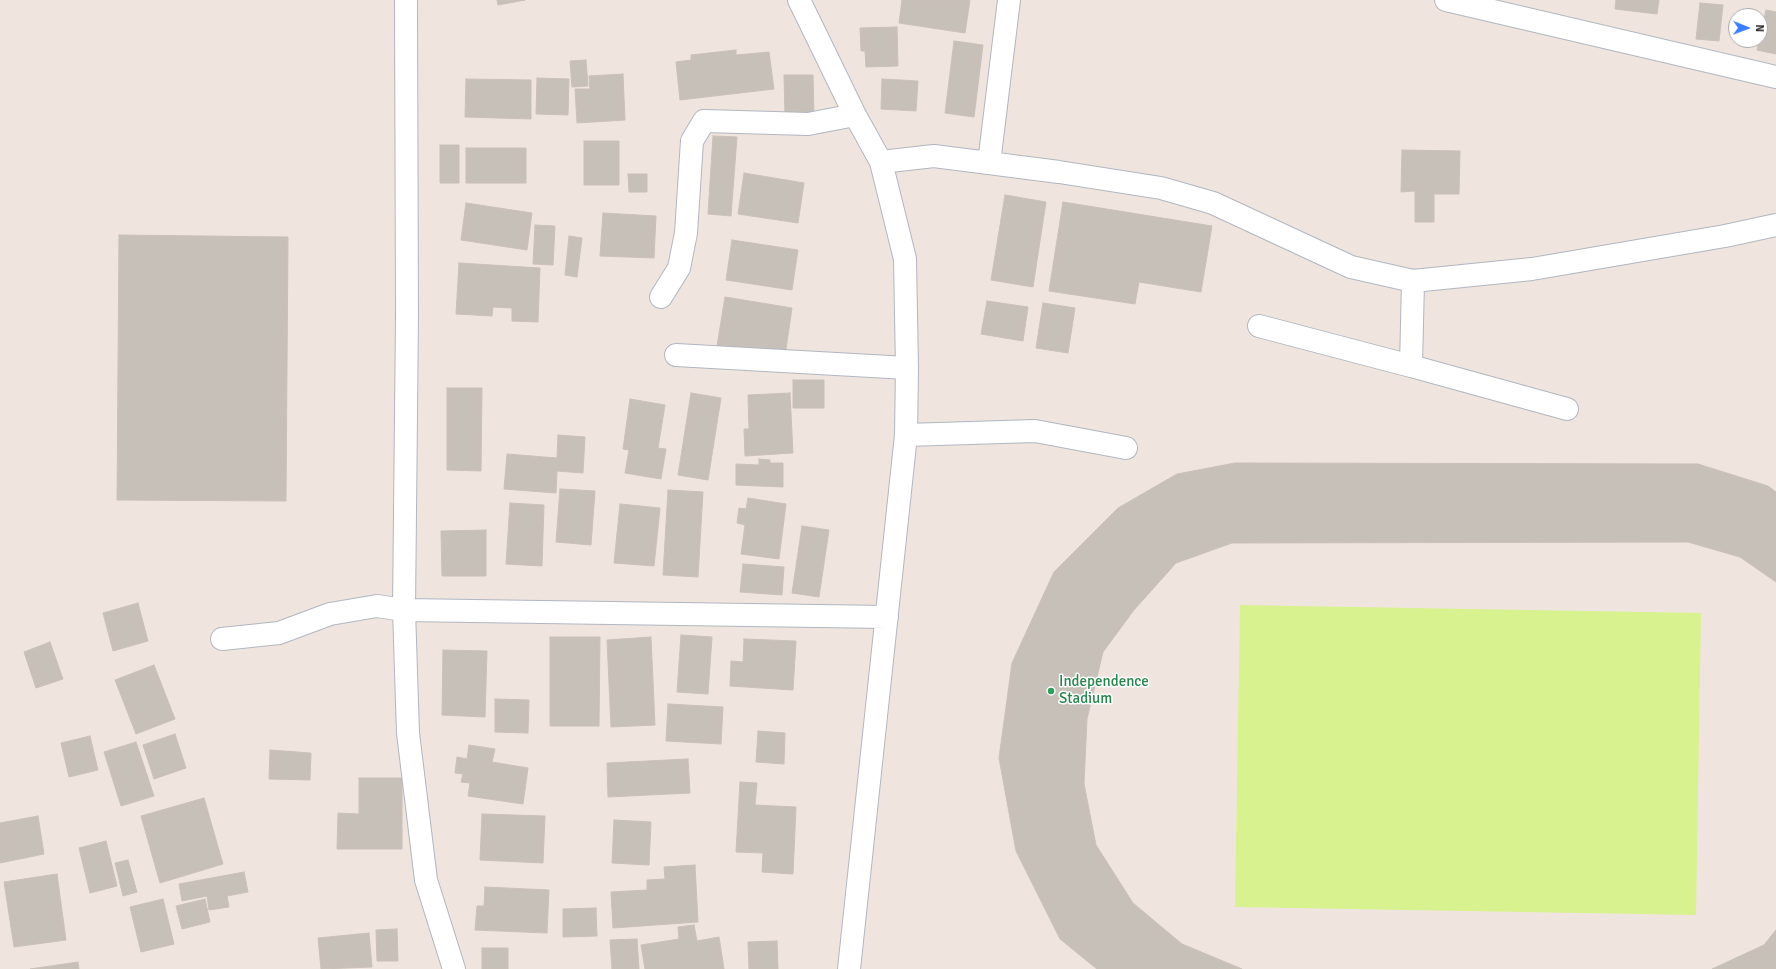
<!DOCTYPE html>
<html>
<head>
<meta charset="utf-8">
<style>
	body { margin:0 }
	#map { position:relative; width:1776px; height:969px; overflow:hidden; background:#efe5de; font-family:Signika,sans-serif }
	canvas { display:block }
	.north { position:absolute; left:1728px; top:8px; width:40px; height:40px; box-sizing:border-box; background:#fff; border:1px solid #ababab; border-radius:50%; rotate:91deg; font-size:11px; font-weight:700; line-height:16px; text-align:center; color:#2c2c2c }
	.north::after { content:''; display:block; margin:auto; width:14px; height:18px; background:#3a7eff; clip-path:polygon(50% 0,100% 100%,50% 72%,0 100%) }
</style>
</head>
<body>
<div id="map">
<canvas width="1776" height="969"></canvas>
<div class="north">N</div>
</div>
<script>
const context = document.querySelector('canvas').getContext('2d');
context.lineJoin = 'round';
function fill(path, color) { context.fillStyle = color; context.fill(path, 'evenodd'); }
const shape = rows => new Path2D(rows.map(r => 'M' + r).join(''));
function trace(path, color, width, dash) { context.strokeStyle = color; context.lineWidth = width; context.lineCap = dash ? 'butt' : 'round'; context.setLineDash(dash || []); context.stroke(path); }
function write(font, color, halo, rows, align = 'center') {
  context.font = font + ' Signika,sans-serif'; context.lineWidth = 3; context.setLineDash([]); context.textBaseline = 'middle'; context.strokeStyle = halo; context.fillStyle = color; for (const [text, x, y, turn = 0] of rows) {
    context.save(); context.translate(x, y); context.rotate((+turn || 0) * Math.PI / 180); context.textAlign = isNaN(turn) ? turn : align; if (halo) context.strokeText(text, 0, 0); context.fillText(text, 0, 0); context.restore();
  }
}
fill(shape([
	[1240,605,1701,613,1696,915,1235,907]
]), '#d8f290');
const building = shape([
	[497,0,525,0,498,5,497,0],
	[902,0,970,0,965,33,899,23,902,0],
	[1616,0,1659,0,1657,14,1615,9,1616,0],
	[1700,3,1723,5,1719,41,1696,39,1700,3],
	[1766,10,1776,12,1776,54,1757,50,1766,10],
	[897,27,898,66,866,67,865,51,861,51,860,28,897,27],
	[954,41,983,45,974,117,945,113,954,41],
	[736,50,736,55,769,52,774,89,680,100,676,62,691,60,691,55,736,50],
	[586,60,588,86,572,87,570,61,586,60],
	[623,74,625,120,577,123,575,89,590,89,589,76,623,74],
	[784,75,813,75,814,116,785,117,784,75],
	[537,78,569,79,568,115,536,114,537,78],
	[466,79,531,80,531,119,465,117,466,79],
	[882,79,918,81,916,111,881,109,882,79],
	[713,136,737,137,731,216,708,214,713,136],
	[584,141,619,141,619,185,584,185,584,141],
	[440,145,459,145,459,183,440,183,440,145],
	[466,148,526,148,526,183,466,183,466,148],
	[1402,150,1460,151,1459,194,1434,194,1434,222,1415,222,1415,191,1401,192,1402,150],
	[744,173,804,183,798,223,738,214,744,173],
	[628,174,647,174,647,192,629,192,628,174],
	[1005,195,1046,202,1033,287,991,280,1005,195],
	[1063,202,1212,226,1201,292,1139,282,1135,304,1049,291,1063,202],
	[466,203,532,213,527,250,461,240,466,203],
	[603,213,656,216,654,258,600,256,603,213],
	[535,225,555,226,553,265,533,264,535,225],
	[119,235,288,237,286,501,117,500,119,235],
	[569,236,582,238,577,277,565,275,569,236],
	[732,240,798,250,792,290,726,280,732,240],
	[459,263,540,268,538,322,512,321,512,308,493,307,492,316,456,314,459,263],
	[725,297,792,308,785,356,717,346,725,297],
	[987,301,1028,307,1023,341,981,334,987,301],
	[1043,303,1075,308,1068,353,1036,348,1043,303],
	[793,380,824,380,824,408,793,408,793,380],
	[447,388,482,388,481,471,447,470,447,388],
	[691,393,721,398,708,480,678,475,691,393],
	[790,393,793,453,745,456,744,429,749,429,748,395,790,393],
	[630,399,665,405,658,448,666,449,661,479,625,473,629,450,623,449,630,399],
	[558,435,585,437,583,473,557,471,556,493,504,489,507,454,557,458,558,435],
	[759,459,770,460,770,463,783,463,783,487,736,485,736,464,759,465,759,459],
	[1235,463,1698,464,1768,486,1776,492,1776,582,1740,557,1688,542,1232,543,1176,563,1134,610,1103,652,1087,719,1084,784,1096,845,1133,903,1182,944,1242,969,1097,969,1060,939,1016,851,999,758,1012,663,1054,572,1118,508,1177,474,1235,463],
	[560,489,595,491,591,545,556,542,560,489],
	[668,490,703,492,698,577,663,575,668,490],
	[748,498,786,504,779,559,741,554,745,525,737,523,739,508,746,509,748,498],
	[510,503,544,505,542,566,506,564,510,503],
	[620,504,660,508,654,566,614,563,620,504],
	[802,526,829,530,819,597,792,593,802,526],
	[486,530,486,576,442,576,441,531,486,530],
	[743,564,784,567,782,595,740,592,743,564],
	[138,603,148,641,113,651,103,613,138,603],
	[681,635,712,637,708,694,677,692,681,635],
	[550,637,600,637,599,726,550,726,550,637],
	[651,637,655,725,611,727,607,640,651,637],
	[744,639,796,641,793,690,730,686,731,661,743,662,744,639],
	[50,642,63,679,36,688,24,652,50,642],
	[443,650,487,651,485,717,442,715,443,650],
	[154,665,175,719,136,734,115,680,154,665],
	[495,699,529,700,528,733,495,732,495,699],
	[668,704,723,707,721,744,666,741,668,704],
	[758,731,785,733,784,764,756,762,758,731],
	[175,734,186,768,154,779,143,745,175,734],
	[90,736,98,770,69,777,61,743,90,736],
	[136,742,154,796,121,806,104,752,136,742],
	[469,745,495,749,492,762,528,768,523,804,468,796,470,783,461,782,463,774,455,773,457,757,467,759,469,745],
	[270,750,311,753,310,780,269,779,270,750],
	[688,759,690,793,608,797,607,763,688,759],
	[359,778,402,778,402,849,337,849,338,813,359,814,359,778],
	[740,782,757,783,755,805,796,807,793,874,762,872,763,853,736,852,740,782],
	[204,798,223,864,160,883,141,816,204,798],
	[482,814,545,816,543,863,480,860,482,814],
	[38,816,44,854,0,863,0,823,38,816],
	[614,820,651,822,649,865,612,863,614,820],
	[106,841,117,886,90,893,79,848,106,841],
	[128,860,137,892,123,896,115,863,128,860],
	[695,865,698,922,613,928,611,892,647,890,647,880,665,879,664,867,695,865],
	[244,872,248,892,227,896,229,907,209,910,207,896,182,901,179,884,244,872],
	[57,874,66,940,14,947,4,882,57,874],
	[485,887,549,890,547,933,475,930,477,906,484,906,485,887],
	[163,899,174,944,141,952,130,907,163,899],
	[205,899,210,922,182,929,176,906,205,899],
	[596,908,597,936,563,937,563,909,596,908],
	[694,925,697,941,719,937,724,969,645,969,641,945,679,939,678,927,694,925],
	[397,929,398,961,377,961,376,930,397,929],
	[1776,930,1776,969,1712,969,1764,945,1776,930],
	[369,933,372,967,321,969,318,938,369,933],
	[637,939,639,969,612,969,610,940,637,939],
	[777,941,778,969,749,969,748,942,777,941],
	[482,948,508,948,508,969,482,969,482,948],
	[78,962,79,969,30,969,78,962]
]);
fill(building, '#c7c0b9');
trace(building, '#cbc0b7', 1);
const minor = shape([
	[406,0,407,316,404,610,408,733,426,880,454,969],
	[799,0,855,115,881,162,905,259,907,368,906,435,849,969],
	[1446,0,1776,77],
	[881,162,934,156,1059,172,1161,188,1213,203,1351,267,1413,281,1532,269,1725,236,1776,225],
	[989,163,1009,0],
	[661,297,679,268,686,233,692,141,704,121,808,124,855,115],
	[1259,326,1411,366,1413,281],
	[676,355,907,368],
	[1411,366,1567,409],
	[906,435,1035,431,1126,448],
	[222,639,279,633,330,614,377,606,404,610,887,617]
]);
trace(minor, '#b1b6c1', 24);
trace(minor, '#fff', 22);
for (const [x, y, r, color] of [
	[1051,691,4,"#2e9e5b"]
]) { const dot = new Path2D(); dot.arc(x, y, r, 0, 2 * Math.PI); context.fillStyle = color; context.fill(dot); trace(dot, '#fff', 1.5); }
write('15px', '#27864d', '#fff', [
	["Independence",1059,682],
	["Stadium",1059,699]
], 'left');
</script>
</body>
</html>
